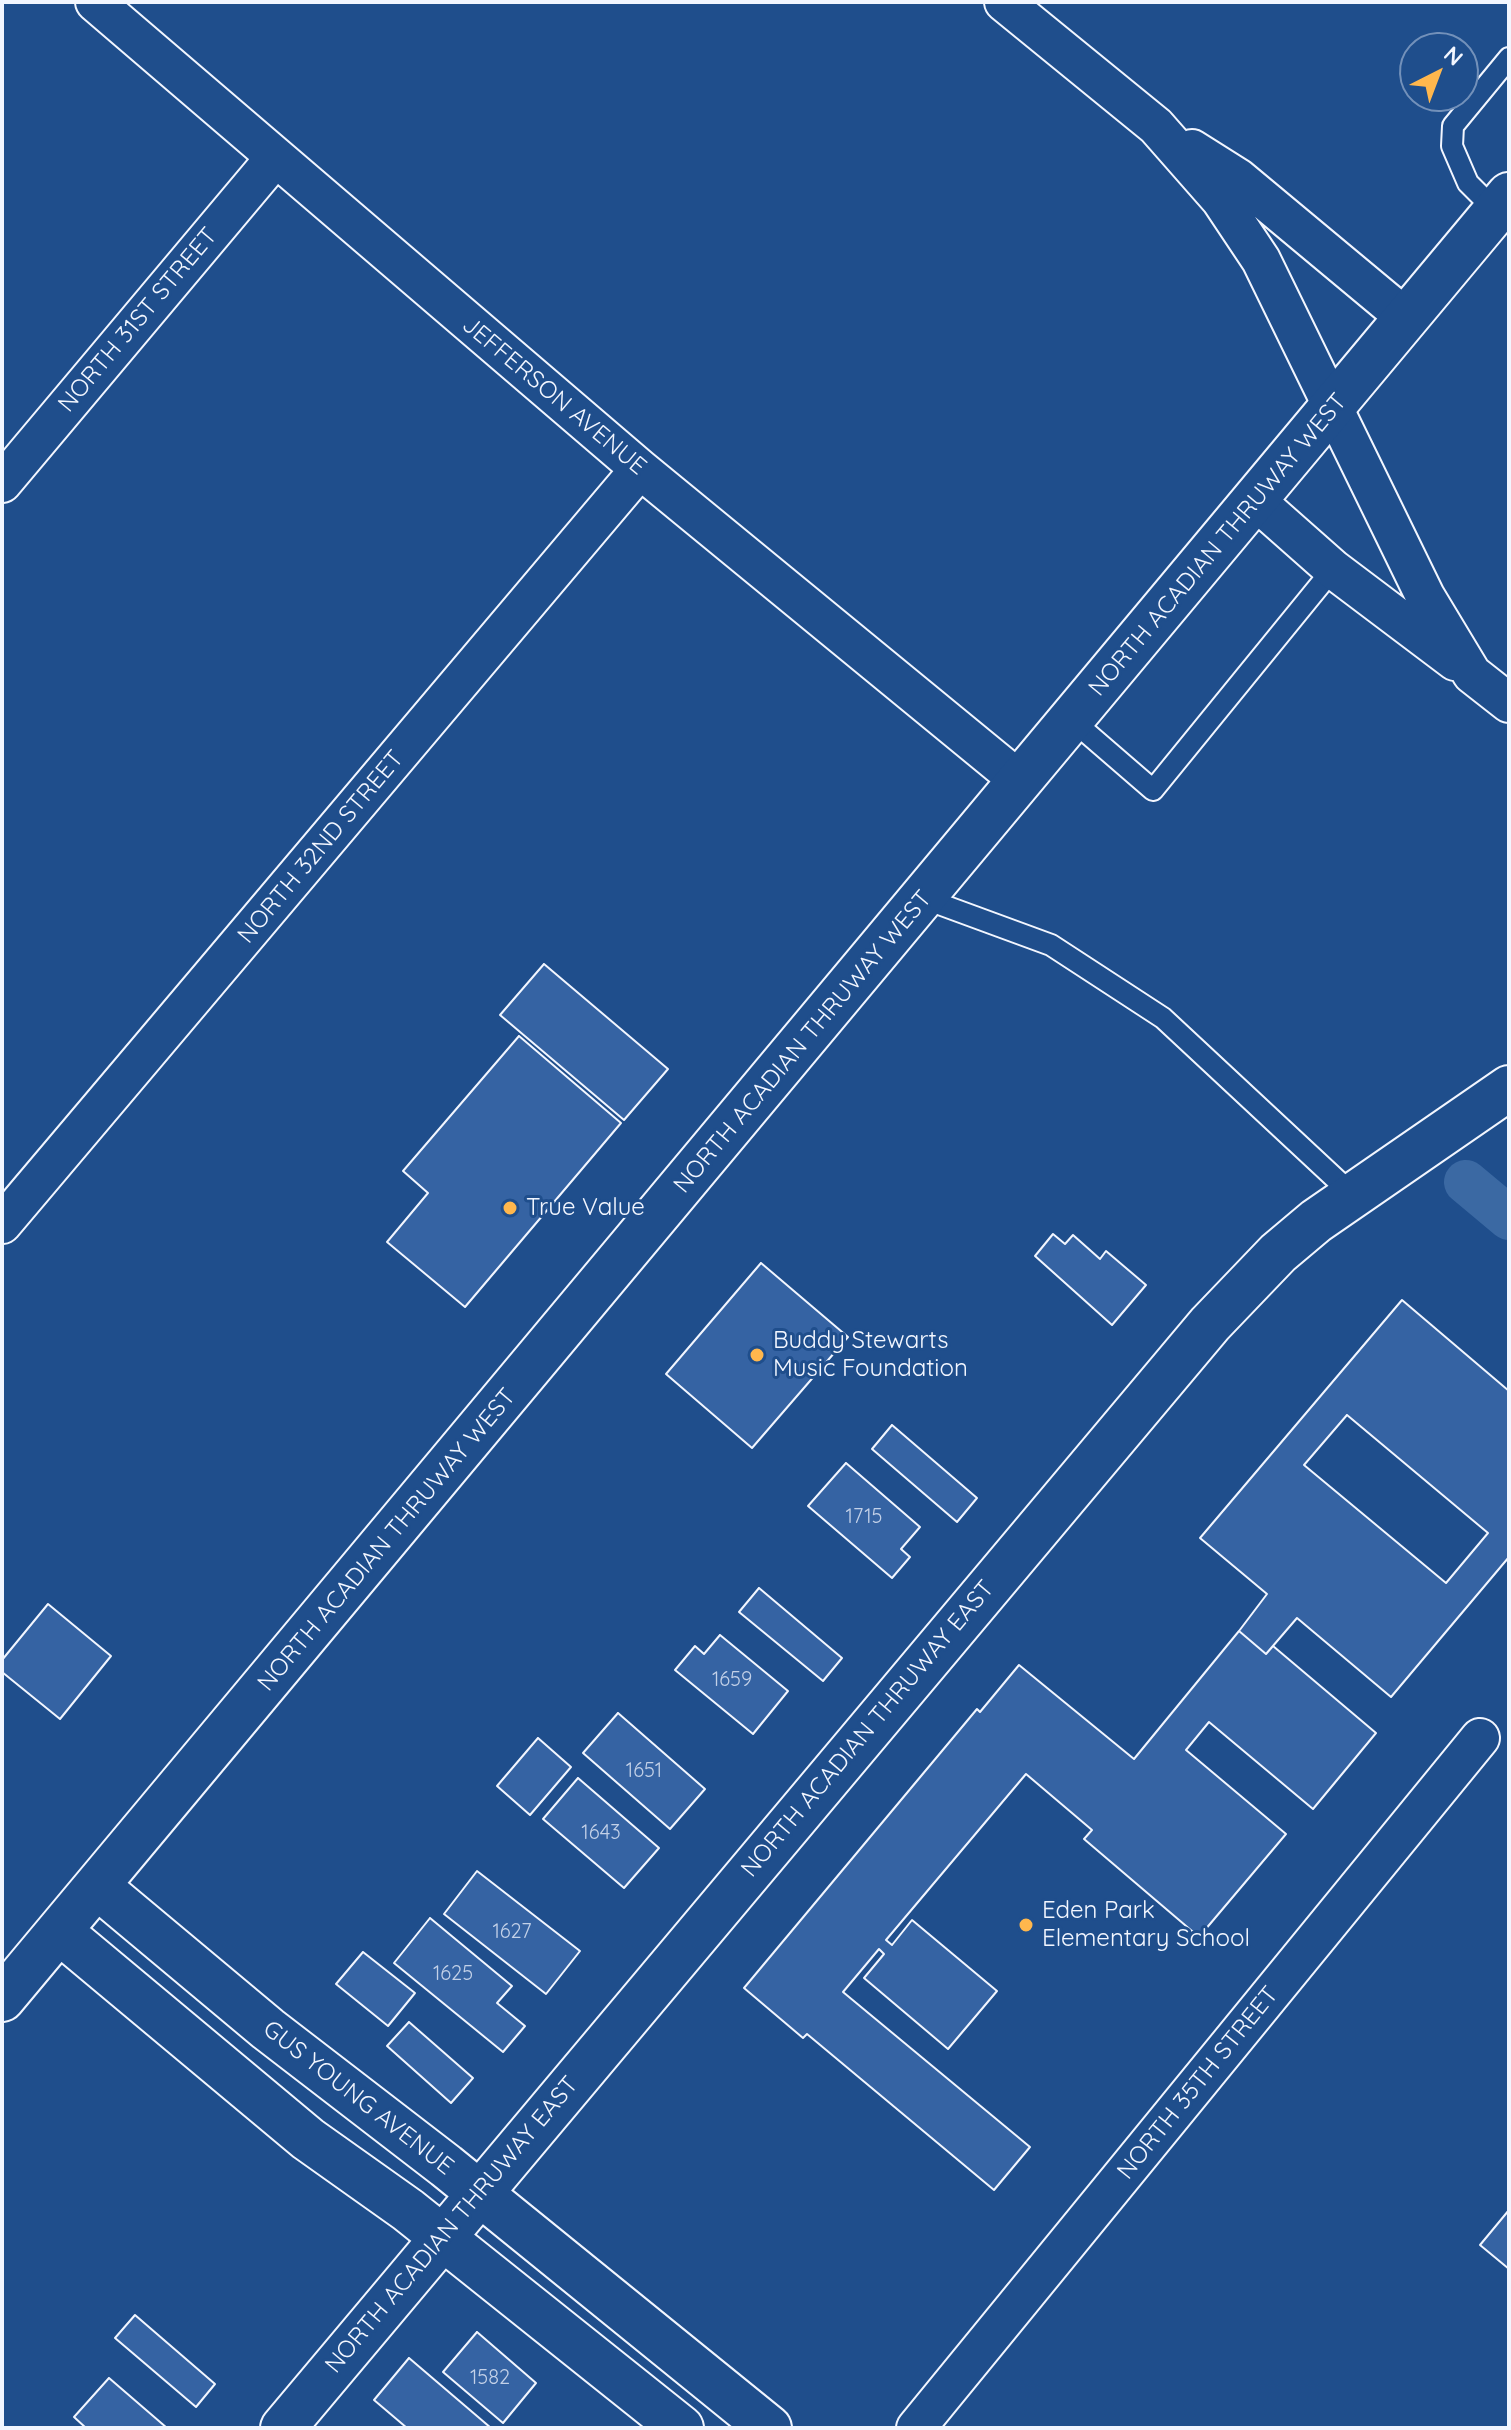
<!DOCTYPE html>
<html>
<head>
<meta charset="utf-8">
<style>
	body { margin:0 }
	#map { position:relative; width:1511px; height:2430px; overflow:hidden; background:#1f4e8c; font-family:Quicksand,sans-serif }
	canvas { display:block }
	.frame { position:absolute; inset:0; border:4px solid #f2f6ff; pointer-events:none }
	.north { position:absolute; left:1399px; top:32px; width:80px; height:80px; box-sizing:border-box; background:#1f4e8c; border:2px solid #7391ba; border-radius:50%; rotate:42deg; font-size:22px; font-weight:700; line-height:32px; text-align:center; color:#f2f6ff }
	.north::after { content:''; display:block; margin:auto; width:28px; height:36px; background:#ffb74d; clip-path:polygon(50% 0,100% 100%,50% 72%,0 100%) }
</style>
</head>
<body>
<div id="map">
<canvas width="1511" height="2430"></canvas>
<div class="frame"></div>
<div class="north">N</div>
</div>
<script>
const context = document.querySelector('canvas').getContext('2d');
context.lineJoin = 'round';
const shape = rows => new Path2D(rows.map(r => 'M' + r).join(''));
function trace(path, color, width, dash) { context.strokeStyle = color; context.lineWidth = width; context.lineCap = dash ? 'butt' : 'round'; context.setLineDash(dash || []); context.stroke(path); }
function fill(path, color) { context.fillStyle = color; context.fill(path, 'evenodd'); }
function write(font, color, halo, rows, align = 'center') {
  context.font = font + ' Quicksand,sans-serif'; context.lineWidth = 6; context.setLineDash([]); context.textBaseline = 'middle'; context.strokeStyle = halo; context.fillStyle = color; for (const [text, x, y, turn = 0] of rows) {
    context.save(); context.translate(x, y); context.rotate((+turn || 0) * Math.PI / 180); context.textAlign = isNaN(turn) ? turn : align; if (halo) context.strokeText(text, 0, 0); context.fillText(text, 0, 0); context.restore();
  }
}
trace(shape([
	[1466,1182,1509,1218]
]), '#3b69a3', 44);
const building = shape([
	[544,964,668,1069,624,1120,500,1015,544,964],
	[519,1036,621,1123,465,1307,387,1242,428,1193,403,1171,519,1036],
	[1053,1234,1065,1244,1073,1235,1100,1259,1106,1251,1146,1285,1112,1325,1035,1256,1053,1234],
	[761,1263,848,1337,752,1448,666,1374,761,1263],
	[1402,1300,1509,1391,1509,1557,1391,1697,1297,1618,1266,1654,1239,1631,1267,1594,1200,1538,1402,1300],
	[1347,1415,1488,1533,1446,1583,1304,1465,1347,1415],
	[892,1425,977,1498,957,1522,872,1449,892,1425],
	[846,1463,920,1527,901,1549,910,1557,892,1578,808,1506,846,1463],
	[759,1588,842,1658,823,1681,739,1612,759,1588],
	[48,1604,111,1656,60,1719,2,1672,2,1660,48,1604],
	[1239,1631,1266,1654,1273,1646,1376,1733,1313,1809,1209,1722,1186,1750,1286,1834,1199,1937,1084,1839,1092,1830,1026,1774,886,1940,892,1945,912,1920,997,1991,948,2049,864,1978,884,1954,879,1949,843,1992,1030,2147,994,2190,807,2034,803,2038,744,1988,977,1709,980,1712,1019,1665,1134,1759,1239,1631],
	[720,1635,788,1691,753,1734,675,1670,695,1646,704,1654,720,1635],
	[618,1713,705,1789,670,1829,583,1753,618,1713],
	[538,1738,571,1767,530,1815,497,1786,538,1738],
	[578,1778,659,1848,624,1888,543,1819,578,1778],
	[477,1871,580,1951,546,1994,444,1914,477,1871],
	[430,1918,512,1986,497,2003,525,2026,503,2052,394,1963,430,1918],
	[363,1952,415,1993,388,2026,336,1984,363,1952],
	[409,2022,473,2078,451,2103,387,2046,409,2022],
	[1509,2210,1509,2269,1480,2245,1509,2210],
	[135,2315,215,2384,196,2407,115,2338,135,2315],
	[477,2332,536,2383,503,2423,443,2372,477,2332],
	[409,2358,491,2428,407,2428,374,2400,409,2358],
	[109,2378,167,2428,86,2428,74,2417,109,2378]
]);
fill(building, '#3563a3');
trace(building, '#f2f6ff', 2);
const lane = shape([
	[1496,211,1468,183,1452,146,1453,126,1509,58],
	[1072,720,1153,790,1333,569],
	[923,898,1051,945,1163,1018,1353,1195]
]);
const street = shape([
	[95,2,640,469,1020,781],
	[1004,2,1156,126,1221,200,1261,260,1425,596,1472,674,1509,703],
	[1192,149,1238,178,1406,318],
	[2,483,275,158],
	[1255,500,1333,569,1455,661],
	[2,1224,640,469],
	[916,2428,1480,1738]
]);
const secondary = shape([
	[97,1886,268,2029,446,2166,769,2428],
	[59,1931,308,2139,408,2210,681,2428],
	[2,1999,1509,195],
	[283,2428,1210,1324,1278,1253,1316,1221,1509,1088]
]);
trace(lane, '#f2f6ff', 24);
trace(street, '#f2f6ff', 42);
trace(secondary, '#f2f6ff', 48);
trace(lane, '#1f4e8c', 20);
trace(street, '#1f4e8c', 38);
trace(secondary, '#1f4e8c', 44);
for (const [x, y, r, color] of [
	[510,1208,8,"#ffb74d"],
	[757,1355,8,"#ffb74d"],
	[1026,1925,8,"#ffb74d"]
]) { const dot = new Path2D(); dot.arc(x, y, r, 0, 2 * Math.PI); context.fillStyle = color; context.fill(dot); trace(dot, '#1f4e8c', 3); }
write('20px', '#c3d1e8', null, [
	["1715",864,1517],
	["1659",732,1680],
	["1651",644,1771],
	["1643",601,1833],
	["1627",512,1932],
	["1625",453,1974],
	["1582",490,2378]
]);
write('24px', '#f2f6ff', '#1f4e8c', [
	["NORTH 31ST STREET",138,320,-50],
	["JEFFERSON AVENUE",554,396,40],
	["NORTH ACADIAN THRUWAY WEST",1218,545,-50],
	["NORTH 32ND STREET",321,847,-50],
	["NORTH ACADIAN THRUWAY WEST",803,1042,-50],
	["NORTH ACADIAN THRUWAY WEST",387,1540,-50],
	["NORTH ACADIAN THRUWAY EAST",868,1729,-50],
	["NORTH 35TH STREET",1198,2083,-51],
	["GUS YOUNG AVENUE",358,2098,38],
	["NORTH ACADIAN THRUWAY EAST",452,2225,-50]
]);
write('24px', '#f2f6ff', '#1f4e8c', [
	["True Value",526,1208],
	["Buddy Stewarts",773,1341],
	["Music Foundation",773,1369],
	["Eden Park",1042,1911],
	["Elementary School",1042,1939]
], 'left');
</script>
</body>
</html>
